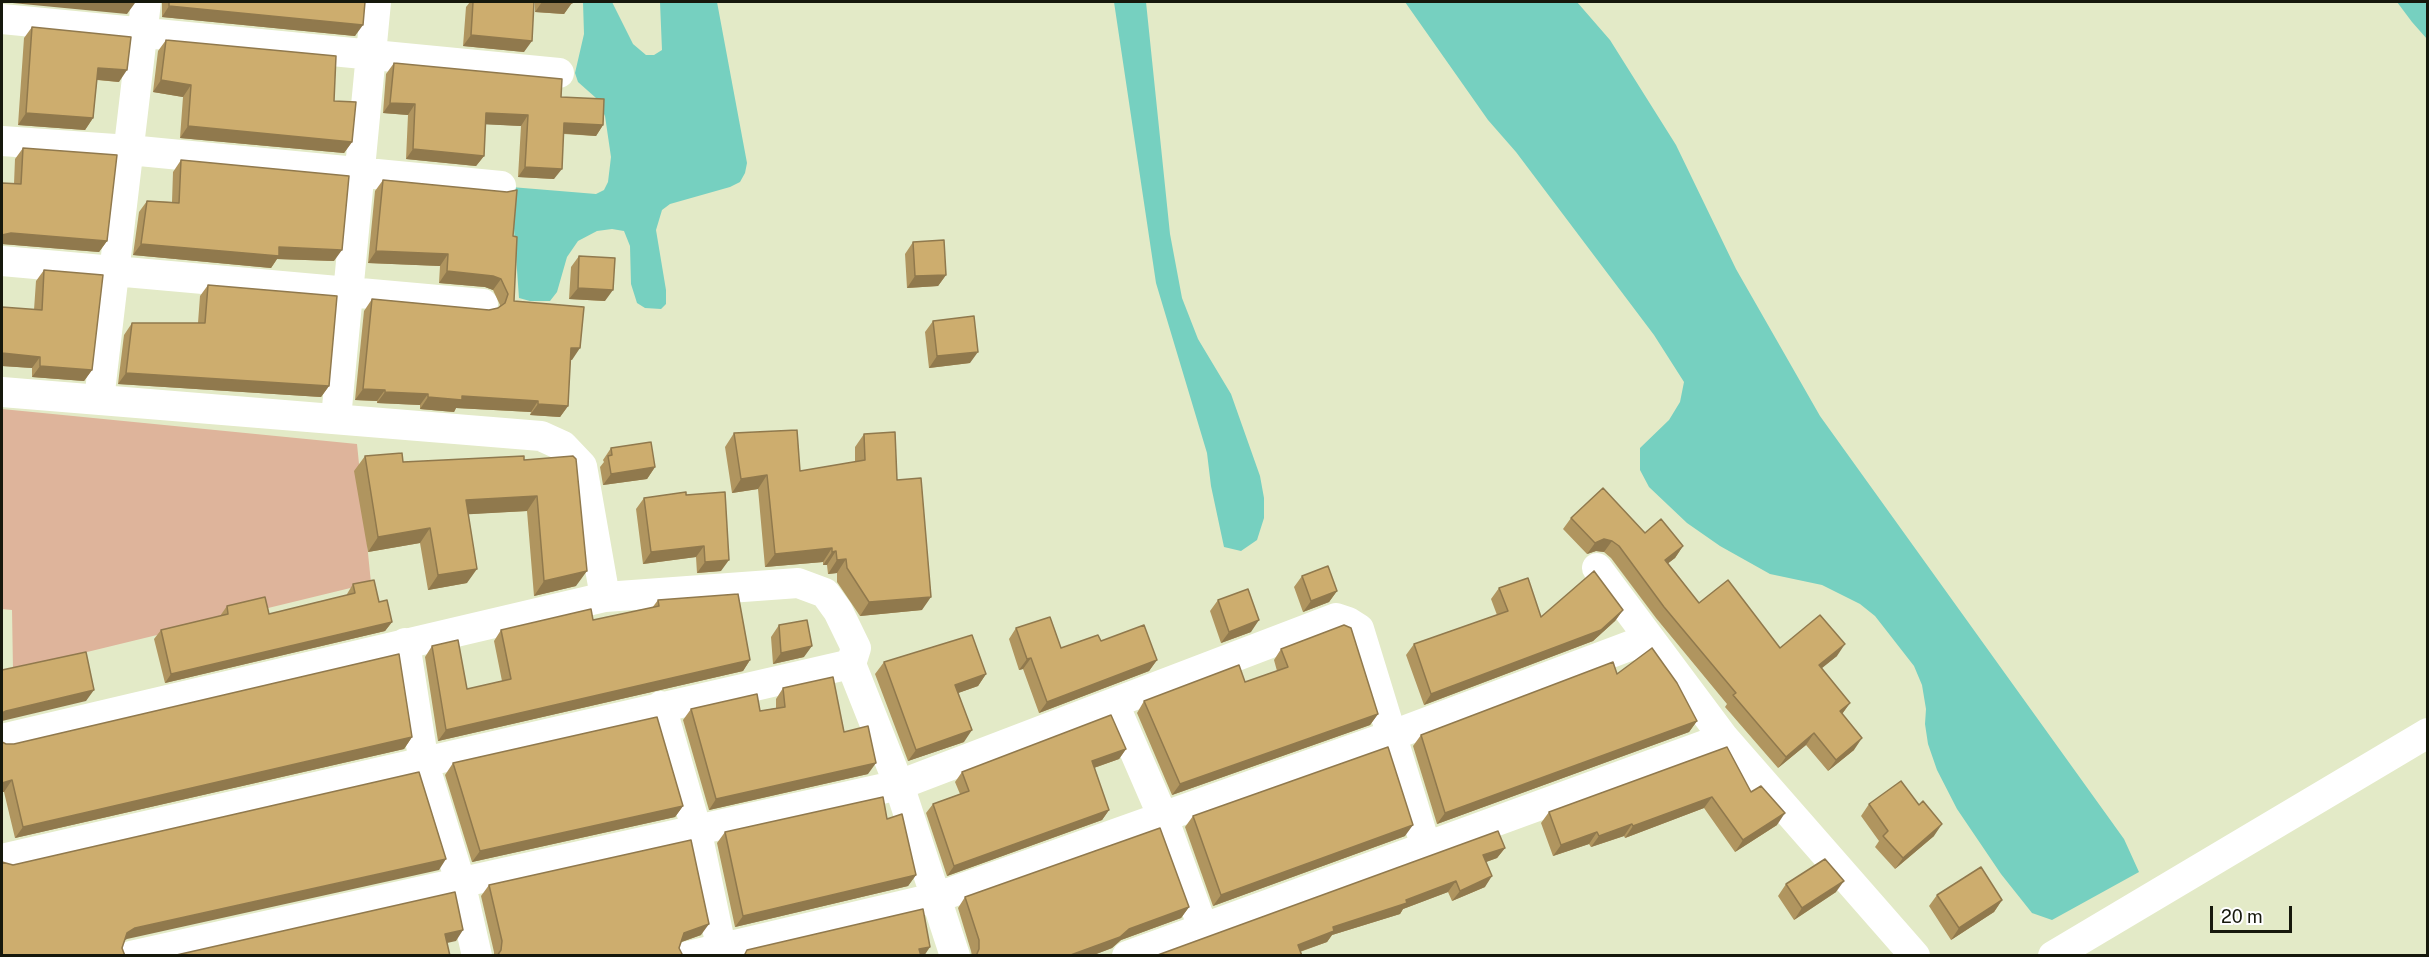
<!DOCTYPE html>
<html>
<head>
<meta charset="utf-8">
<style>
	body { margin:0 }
	#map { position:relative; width:2429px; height:957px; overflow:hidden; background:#e3eac7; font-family:"Public Sans",sans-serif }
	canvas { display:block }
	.frame { position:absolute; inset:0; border:3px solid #16180c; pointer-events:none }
	.scale { position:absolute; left:2210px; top:906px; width:82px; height:27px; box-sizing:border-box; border:3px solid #16180c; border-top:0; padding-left:8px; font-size:18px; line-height:21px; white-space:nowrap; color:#16180c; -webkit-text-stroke:4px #fff; paint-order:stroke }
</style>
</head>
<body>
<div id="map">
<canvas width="2429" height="957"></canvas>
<div class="frame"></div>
<div class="scale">20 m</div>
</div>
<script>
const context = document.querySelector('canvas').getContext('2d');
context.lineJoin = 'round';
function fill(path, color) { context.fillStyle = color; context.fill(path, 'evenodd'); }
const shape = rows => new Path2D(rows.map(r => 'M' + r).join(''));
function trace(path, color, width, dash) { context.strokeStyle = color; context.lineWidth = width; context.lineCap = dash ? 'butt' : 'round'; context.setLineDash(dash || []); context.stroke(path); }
fill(shape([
	[2,409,357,444,371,583,13,670,12,610,2,609]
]), '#deb49b');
fill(shape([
	[583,2,612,2,633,44,646,55,654,55,662,50,660,2,717,2,747,163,745,173,740,182,730,187,670,204,662,210,656,230,666,290,666,304,661,309,645,308,637,303,631,284,630,246,624,231,612,229,597,231,578,241,567,257,557,292,550,301,530,301,519,298,511,187,596,194,604,190,608,182,611,157,605,116,596,98,578,82,575,73,584,34],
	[1114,2,1146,2,1170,234,1182,298,1198,339,1231,394,1260,476,1264,498,1264,518,1257,540,1241,551,1224,547,1211,486,1207,453,1156,283],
	[1405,2,1577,2,1610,40,1676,145,1736,269,1820,416,2124,839,2139,872,2052,920,2032,913,2001,874,1957,809,1937,770,1928,744,1925,724,1926,709,1922,685,1914,666,1875,616,1860,604,1822,585,1770,574,1720,546,1687,523,1649,487,1640,470,1640,448,1669,420,1680,402,1684,382,1654,335,1516,152,1488,120],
	[2397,2,2427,2,2427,39,2412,22]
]), '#76d0c0');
trace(shape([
	[2,19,559,73],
	[2,141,129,150,501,186],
	[2,261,483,304],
	[2,392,541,436,563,446,582,466,605,597,798,583,825,593,838,611,856,648,851,664,899,785,955,956],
	[99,400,146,2],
	[336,418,376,2],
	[1597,568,1724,738,1915,956],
	[405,643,424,764,460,881,477,956],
	[1114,704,1163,817,1203,928],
	[661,706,696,828,723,956],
	[2,739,605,597],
	[2,859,851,664],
	[131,956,899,785,1336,618,1348,622,1359,629,1426,847],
	[688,956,938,897,1393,735,1648,639],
	[1127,956,1724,738],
	[2053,956,2428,733]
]), '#fff', 30);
fill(shape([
	[162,2,365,2,355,36,162,17],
	[470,2,534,2,524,52,463,46,466,7],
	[535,2,572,2,564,14,535,12],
	[32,27,119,82,97,80,93,118,85,130,18,125,24,38],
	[166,40,352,142,344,153,180,138,183,97,153,92,158,51],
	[394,63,561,97,603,125,596,136,564,134,554,179,518,177,521,126,485,124,484,156,476,166,406,159,408,115,383,113,386,74],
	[23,148,107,241,99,252,2,244,2,183,14,184,15,159],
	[181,160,334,261,277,259,271,268,133,255,139,212,147,201,172,202,173,172],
	[383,180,513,236,514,301,572,360,570,360,568,406,560,417,530,415,531,412,456,408,454,412,420,409,420,405,377,403,377,401,355,400,364,311,372,299,489,310,498,308,500,305,493,290,485,287,439,283,440,266,368,263,375,191],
	[913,242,946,275,938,286,907,288,905,254],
	[579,256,605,301,569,299,571,267],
	[44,270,92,370,84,381,32,377,32,368,2,366,2,307,34,310,36,281],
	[208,285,329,386,321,397,118,384,124,335,132,323,198,323,200,296],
	[933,321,970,363,929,368,925,332],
	[734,433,800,471,855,462,855,447,864,434,897,480,922,610,860,616,837,582,837,573,828,574,827,565,823,565,823,562,765,567,758,489,732,493,725,447],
	[611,448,655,467,647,479,603,485,600,467,604,462,603,460],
	[365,456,403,462,524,460,576,586,534,596,527,511,468,514,467,583,428,590,420,543,368,552,354,471],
	[686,495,721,571,697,573,696,557,643,564,636,509,644,498],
	[1571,518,1645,533,1683,546,1675,558,1668,563,1699,603,1780,648,1837,656,1821,668,1850,703,1842,714,1854,750,1828,771,1806,745,1778,768,1725,707,1727,704,1656,618,1611,558,1604,552,1596,551,1587,554,1563,529],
	[1302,576,1337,591,1329,602,1303,612,1294,587],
	[353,584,379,602,392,622,385,631,165,683,154,639,161,630,220,616,227,606,269,614,347,595,347,594],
	[1499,588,1541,617,1623,610,1615,621,1593,641,1424,705,1406,655,1414,644,1497,615,1491,599],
	[658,600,750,660,743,671,438,741,425,657,432,646,467,689,502,681,494,641,501,630,593,620,652,608],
	[1218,600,1251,632,1221,643,1210,611],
	[779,625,804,657,773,664,771,637],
	[1016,628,1061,648,1101,641,1157,660,1149,671,1039,713,1023,669,1019,670,1009,639],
	[1281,649,1378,714,1370,725,1172,795,1137,713,1144,701,1245,682,1277,671,1274,660],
	[884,662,986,674,978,686,958,693,964,742,908,761,875,674],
	[1617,674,1697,721,1689,732,1437,824,1413,746,1421,735],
	[783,688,844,732,868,774,709,810,683,720,691,709,760,711,776,708,776,699],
	[412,737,404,749,15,838,4,792,2,792,2,742,6,744],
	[1126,749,1119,759,1094,768,1109,810,1102,820,947,876,926,813,933,804,960,794,955,782,962,772],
	[453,763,683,806,675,817,472,862,445,775],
	[1751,792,1777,825,1735,852,1704,808,1625,838,1624,836,1591,847,1589,844,1553,856,1541,823,1549,812],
	[1869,804,1934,836,1895,869,1875,847,1879,841,1861,816],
	[1193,816,1405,836,1213,906,1185,827],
	[887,819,916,875,908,886,735,927,717,843,725,832],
	[1505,848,1497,858,1486,862,1485,887,1452,901,1448,892,1403,909,1400,914,1332,935,1327,942,1300,952,1155,956],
	[1786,884,1836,892,1794,920,1778,896],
	[489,885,701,935,681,942,679,948,683,956,494,956,494,952,481,896],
	[1937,895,2002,900,1994,912,1951,940,1929,906],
	[965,897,1189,907,1181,918,1121,940,1112,948,1091,956,972,956,971,951,958,908]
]), '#b0955f');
fill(shape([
	[2,2,121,2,135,3,127,14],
	[542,2,572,3,564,14,535,12],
	[169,6,363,25,355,36,162,17],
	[471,35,532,41,524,52,463,46],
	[98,68,127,70,119,82,90,79],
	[161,80,191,85,183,97,153,92],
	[390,103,415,104,408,115,383,113],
	[26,113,93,118,85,130,18,125],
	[486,113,528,115,521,126,479,124],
	[564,123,603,125,596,136,557,133],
	[188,126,352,142,344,153,180,138],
	[413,149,484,156,476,166,406,159],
	[525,167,562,169,554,179,518,177],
	[11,233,107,241,99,252,2,244,2,235],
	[141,244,279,247,342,250,334,261,277,259,271,268,133,255],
	[376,251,448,254,440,266,368,263],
	[447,271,493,276,501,279,493,290,485,287,439,283],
	[946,275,938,286,907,288,915,276],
	[578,288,613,290,605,301,569,299],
	[571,348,580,348,572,360,563,359],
	[978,352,970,363,929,368,937,356],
	[2,353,40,357,32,368,2,366],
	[40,366,92,370,84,381,32,377],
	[126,373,329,386,321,397,118,384],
	[363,389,385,390,377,401,355,400],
	[385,392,428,394,420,405,377,403],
	[462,396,538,401,531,412,456,408,454,412,420,409,428,397],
	[538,404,568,406,560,417,530,415],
	[655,467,647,479,603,485,611,474],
	[767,475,758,489,732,493,741,479],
	[537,496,527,511,456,515,466,500],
	[430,528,420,543,368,552,378,537],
	[1604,539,1612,541,1604,552,1596,551,1587,554,1595,543],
	[704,546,696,557,643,564,651,552],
	[1683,546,1675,558,1657,572,1665,560],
	[832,548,823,562,765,567,775,554],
	[836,551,827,565,823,565,832,552],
	[846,559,837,573,828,574,837,560],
	[729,560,721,571,697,573,705,562],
	[477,569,467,583,428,590,438,575],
	[587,571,576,586,534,596,544,581],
	[1337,591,1329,602,1303,612,1311,601],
	[931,597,922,610,860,616,869,602],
	[1623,610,1615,621,1593,641,1424,705,1431,694],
	[1259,620,1251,632,1221,643,1229,632],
	[392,622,385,631,165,683,171,674],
	[1845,644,1837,656,1811,677,1819,665],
	[812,646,804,657,773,664,781,653],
	[1031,658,1023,669,1019,670,1027,659],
	[750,660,743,671,438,741,446,730],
	[1157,660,1149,671,1039,713,1047,702],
	[986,674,978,686,947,697,955,685],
	[94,690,86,701,2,721,2,713,6,711],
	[1850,703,1842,714,1840,711],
	[1378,714,1370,725,1172,795,1180,784],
	[1697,721,1689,732,1437,824,1445,813],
	[972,730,964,742,908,761,916,750],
	[1814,733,1806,745,1778,768,1786,757],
	[412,737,404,749,15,838,23,827],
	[1862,738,1854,750,1828,771,1836,760],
	[1126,749,1119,759,1085,771,1092,761],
	[876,763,868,774,709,810,716,799],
	[12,780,4,792,2,792,2,783],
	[1712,797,1704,808,1625,838,1633,826],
	[683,806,675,817,472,862,480,851],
	[1109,810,1102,820,947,876,954,866],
	[1785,813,1777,825,1735,852,1743,840],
	[1632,824,1624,836,1591,847,1599,836],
	[1942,824,1934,836,1895,869,1903,858],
	[1413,825,1405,836,1213,906,1221,895],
	[1597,832,1589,844,1553,856,1561,845],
	[1505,848,1497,858,1475,866,1483,855],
	[446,859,439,870,127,939,119,944,127,933,135,928],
	[916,875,908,886,735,927,743,916],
	[1492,876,1485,887,1452,901,1460,891],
	[1456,881,1448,892,1403,909,1400,914,1332,935,1327,942,1290,955,1298,945,1333,927],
	[1844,881,1836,892,1794,920,1802,908],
	[2002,900,1994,912,1951,940,1959,928],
	[1189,907,1181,918,1121,940,1112,948,1091,956,1068,956,1129,929],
	[709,924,701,935,676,944,684,933],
	[463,930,456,941,438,945,445,934],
	[930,947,924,956,915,956,919,949]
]), '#90794d');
const building = shape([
	[169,2,365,2,363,25,169,6,169,2],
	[473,2,534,2,532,41,471,35,473,2],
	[547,2,572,2,572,3,547,2],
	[32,27,131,37,127,70,98,68,93,118,26,113,32,27],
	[166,40,336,56,334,101,356,102,352,142,188,126,191,85,161,80,166,40],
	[394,63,562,79,561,97,604,99,603,125,564,123,562,169,525,167,528,115,486,113,484,156,413,149,415,104,390,103,394,63],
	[23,148,117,155,107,241,11,233,2,235,2,183,21,184,23,148],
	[181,160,349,176,342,250,279,247,279,256,141,244,147,201,179,203,181,160],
	[383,180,507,192,517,190,513,236,517,237,514,301,584,307,580,348,571,348,568,406,538,404,538,401,462,396,462,400,428,397,428,394,385,392,385,390,363,389,372,299,489,310,498,308,505,303,508,294,501,279,493,276,447,271,448,254,376,251,383,180],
	[944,240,946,275,915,276,913,242,944,240],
	[579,256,615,258,613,290,578,288,579,256],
	[44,270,103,275,92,370,40,366,40,357,2,353,2,307,42,310,44,270],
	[208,285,337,296,329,386,126,373,132,323,205,323,208,285],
	[974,316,978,352,937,356,933,321,974,316],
	[797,430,800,471,865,460,864,434,895,432,897,480,921,478,931,597,869,602,847,568,846,559,837,560,836,551,832,552,832,548,775,554,767,475,741,479,734,433,797,430],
	[651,442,655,467,611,474,608,456,612,455,611,448,651,442],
	[402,453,403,462,524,456,524,460,573,456,576,459,587,571,544,581,537,496,466,500,477,569,438,575,430,528,378,537,365,456,402,453],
	[1603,488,1645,533,1661,519,1683,546,1665,560,1699,603,1728,580,1780,648,1820,615,1845,644,1819,665,1850,703,1840,711,1862,738,1836,760,1814,733,1786,757,1733,695,1736,693,1664,607,1619,546,1612,541,1604,539,1595,543,1571,518,1603,488],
	[686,492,686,495,725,492,729,560,705,562,704,546,651,552,644,498,686,492],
	[1328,566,1337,591,1311,601,1302,576,1328,566],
	[1594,571,1623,610,1601,630,1431,694,1414,644,1508,611,1499,588,1528,578,1541,617,1594,571],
	[374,580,379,602,387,600,392,622,171,674,161,630,228,614,227,606,265,597,269,614,355,593,353,584,374,580],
	[1248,589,1259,620,1229,632,1218,600,1248,589],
	[738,594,750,660,446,730,432,646,458,640,467,689,511,679,501,630,591,609,593,620,659,606,658,600,738,594],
	[1050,617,1061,648,1098,635,1101,641,1144,625,1157,660,1047,702,1031,658,1027,659,1016,628,1050,617],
	[807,620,812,646,781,653,779,625,807,620],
	[1344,625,1351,628,1378,714,1180,784,1144,701,1239,665,1245,682,1288,667,1281,649,1344,625],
	[972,635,986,674,955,685,972,730,916,750,884,662,972,635],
	[1652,648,1677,683,1697,721,1445,813,1421,735,1613,662,1617,674,1652,648],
	[86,652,94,690,6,711,2,713,2,670,86,652],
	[399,654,412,737,23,827,12,780,2,783,2,742,6,744,14,744,399,654],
	[833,677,844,732,868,726,876,763,716,799,691,709,757,694,760,711,785,707,783,688,833,677],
	[1111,715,1126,749,1092,761,1109,810,954,866,933,804,969,791,962,772,1111,715],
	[657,717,683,806,480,851,453,763,657,717],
	[1388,747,1413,825,1221,895,1193,816,1388,747],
	[1727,747,1751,792,1761,786,1785,813,1743,840,1712,797,1633,826,1632,824,1599,836,1597,832,1561,845,1549,812,1727,747],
	[419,772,446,859,135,928,127,933,122,948,125,956,2,956,2,862,13,865,419,772],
	[1901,781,1919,805,1923,801,1942,824,1903,858,1883,836,1888,831,1869,804,1901,781],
	[883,797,887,819,902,814,916,875,743,916,725,832,883,797],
	[1160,828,1189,907,1129,929,1120,937,1068,956,976,956,979,949,979,940,965,897,1160,828],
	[1498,831,1505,848,1483,855,1492,876,1460,891,1456,881,1406,900,1407,903,1333,927,1334,931,1298,945,1302,956,1155,956,1498,831],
	[691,840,709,924,684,933,679,948,683,956,497,956,501,950,502,941,489,885,691,840],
	[1825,859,1844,881,1802,908,1786,884,1825,859],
	[1981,867,2002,900,1959,928,1937,895,1981,867],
	[455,892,463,930,445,934,450,956,172,956,455,892],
	[923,909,930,947,919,949,921,956,744,956,747,950,923,909]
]);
fill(building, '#cdad6e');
trace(building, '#90794d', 1.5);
</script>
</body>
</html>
